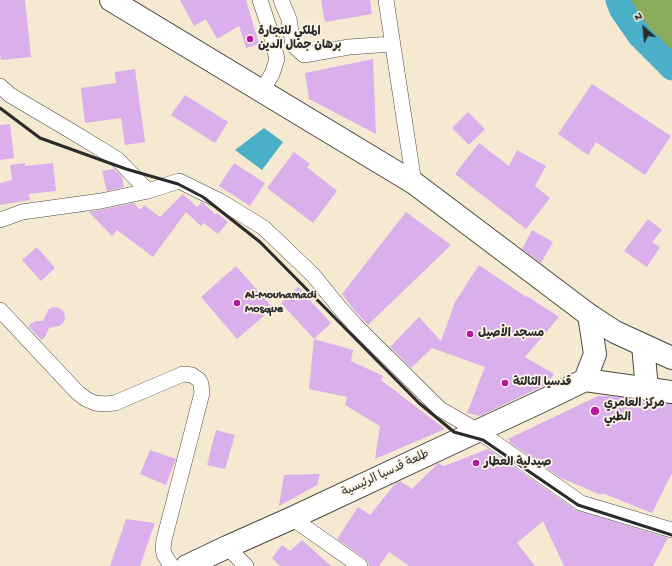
<!DOCTYPE html>
<html>
<head>
<meta charset="utf-8">
<style>
	body { margin:0 }
	#map { position:relative; width:672px; height:566px; overflow:hidden; background:#f5ead1; font-family:"Gochi Hand",sans-serif }
	canvas { display:block }
	.north { position:absolute; left:624px; top:8px; width:40px; height:40px; -webkit-text-stroke:3px #fcf5e5; paint-order:stroke; rotate:333deg; font-size:11px; font-weight:700; line-height:16px; text-align:center; color:#2b2b2b }
	.north::after { content:''; display:block; margin:auto; width:14px; height:18px; background:#2b2b2b; clip-path:polygon(50% 0,100% 100%,50% 72%,0 100%) }
</style>
</head>
<body>
<div id="map">
<canvas width="672" height="566"></canvas>
<div class="north">N</div>
</div>
<script>
const context = document.querySelector('canvas').getContext('2d');
context.lineJoin = 'round';
function fill(path, color) { context.fillStyle = color; context.fill(path, 'evenodd'); }
const shape = rows => new Path2D(rows.map(r => 'M' + r).join(''));
function trace(path, color, width, dash) { context.strokeStyle = color; context.lineWidth = width; context.lineCap = dash ? 'butt' : 'round'; context.setLineDash(dash || []); context.stroke(path); }
function write(font, color, halo, rows, align = 'center') {
  context.font = font + ' "Gochi Hand","Playpen Sans Arabic",sans-serif'; context.lineWidth = 3.5; context.setLineDash([]); context.textBaseline = 'middle'; context.strokeStyle = halo; context.fillStyle = color; for (const [text, x, y, turn = 0] of rows) {
    context.save(); context.translate(x, y); context.rotate((+turn || 0) * Math.PI / 180); context.textAlign = isNaN(turn) ? turn : align; if (halo) context.strokeText(text, 0, 0); context.fillText(text, 0, 0); context.restore();
  }
}
fill(shape([
	[620,0,672,0,672,69,640,36]
]), '#8aaa5d');
fill(shape([
	[264,128,283,142,262,170,235,150]
]), '#49b0c8');
trace(shape([
	[618,0,622,10,640,36,672,68]
]), '#49b0c8', 25);
fill(shape([
	[0,0,25,0,31,57,1,60,0,53],
	[180,0,246,0,259,44,246,48,239,26,217,39,206,19,194,26],
	[321,0,370,0,372,14,325,22],
	[373,59,376,134,309,99,305,73],
	[135,69,145,142,125,145,121,118,85,123,81,88,116,83,115,72],
	[592,84,671,136,645,175,596,142,588,155,558,134],
	[185,95,228,122,215,143,171,115],
	[468,112,485,129,469,145,452,128],
	[10,124,14,158,0,160,0,125],
	[479,143,509,166,517,150,546,166,535,186,550,198,526,229,455,174],
	[294,152,310,164,307,167,337,191,313,223,267,188],
	[25,163,25,166,53,163,56,191,29,194,30,200,0,205,0,183,12,180,10,165],
	[234,163,265,183,250,206,219,186],
	[114,169,122,177,124,187,107,191,102,171],
	[183,194,197,207,202,202,216,215,217,213,228,222,218,234,204,223,201,226,186,212,153,257,117,230,112,236,89,212,134,203,140,210,144,205,160,217],
	[406,212,451,245,368,325,355,311,342,294],
	[648,219,662,230,652,242,660,247,647,267,624,251],
	[532,230,553,242,541,263,522,249],
	[37,247,55,268,41,281,22,260],
	[479,265,526,297,527,296,559,317,525,357,554,374,547,384,480,416,467,413,485,367,432,348,411,368,390,347,419,317,441,341,455,302],
	[236,266,273,308,237,339,201,297],
	[298,287,331,323,314,339,281,303],
	[53,307,59,308,64,312,65,318,64,321,62,324,59,326,49,328,46,335,44,338,41,340,29,327,30,324,36,321,43,321,48,310],
	[314,339,353,350,351,361,383,376,381,380,445,429,375,459,380,426,345,405,347,397,309,389],
	[598,396,607,396,628,398,646,402,646,401,672,404,672,473,652,513,602,493,601,495,559,477,509,442,510,441,508,439],
	[216,430,235,435,225,469,207,465],
	[488,449,576,510,668,538,653,566,564,566,543,521,517,543,535,566,409,566,389,552,379,566,369,566,368,562,365,559,337,539,358,507,370,515,395,484,400,481,412,489,438,463,444,466],
	[150,450,176,459,166,485,140,474],
	[320,474,317,485,279,506,284,475],
	[126,519,155,523,140,566,110,566],
	[302,540,331,566,280,566,272,558,282,545,290,551]
]), '#daafeb');
const minor = shape([
	[260,0,269,27,277,59,272,74,262,91],
	[281,0,289,19,293,45,304,55,349,47,392,44],
	[386,0,414,183],
	[0,86,10,95,66,128,117,159,148,191,179,181,220,201,264,228,313,275,339,307,356,326,440,409,478,431,581,503,672,530],
	[0,220,22,212,101,201,148,191],
	[0,310,78,393,86,399,95,403,105,404,115,403,183,374,192,375,199,380,201,384,202,393,164,540,163,548,164,554,168,561,172,566],
	[292,518,360,566],
	[227,547,246,566]
]);
const secondary = shape([
	[585,380,595,354,589,315],
	[187,566,227,547,292,518,467,436,542,401,585,380,672,392]
]);
const primary = shape([
	[111,0,414,183,589,315,615,332,672,358],
	[643,345,647,389]
]);
trace(minor, '#494844', 16);
trace(secondary, '#494844', 24);
trace(primary, '#494844', 24);
trace(minor, '#fff', 15);
trace(secondary, '#fff', 22);
trace(primary, '#fff', 22);
trace(shape([
	[0,108,40,138,126,169,178,184,203,197,260,242,419,403,454,432,483,440,578,505,672,535]
]), '#2b2b2b', 3);
for (const [x, y, r, color] of [
	[250,39,4,"#b5179e"],
	[237,303,4,"#b5179e"],
	[470,334,4,"#b5179e"],
	[505,383,4,"#b5179e"],
	[595,411,5,"#b5179e"],
	[476,463,4,"#b5179e"]
]) { const dot = new Path2D(); dot.arc(x, y, r, 0, 2 * Math.PI); context.fillStyle = color; context.fill(dot); trace(dot, '#fcf5e5', 1.5); }
write('bold 12px', '#2b2b2b', '#fcf5e5', [
	["الملكي للتجارة",258,32],
	["برهان جمال الدين",258,46],
	["Al-Mouhamadi",245,296],
	["Mosque",245,310],
	["مسجد الأصيل",478,334],
	["قدسيا الثالثة",513,383],
	["مركز العامري",604,404],
	["الطبي",604,418],
	["صيدلية العطار",484,463]
], 'left');
write('12px', '#2b2b2b', '#fcf5e5', [
	["طلعة قدسيا الرئيسية",386,474,-25]
]);
</script>
</body>
</html>
